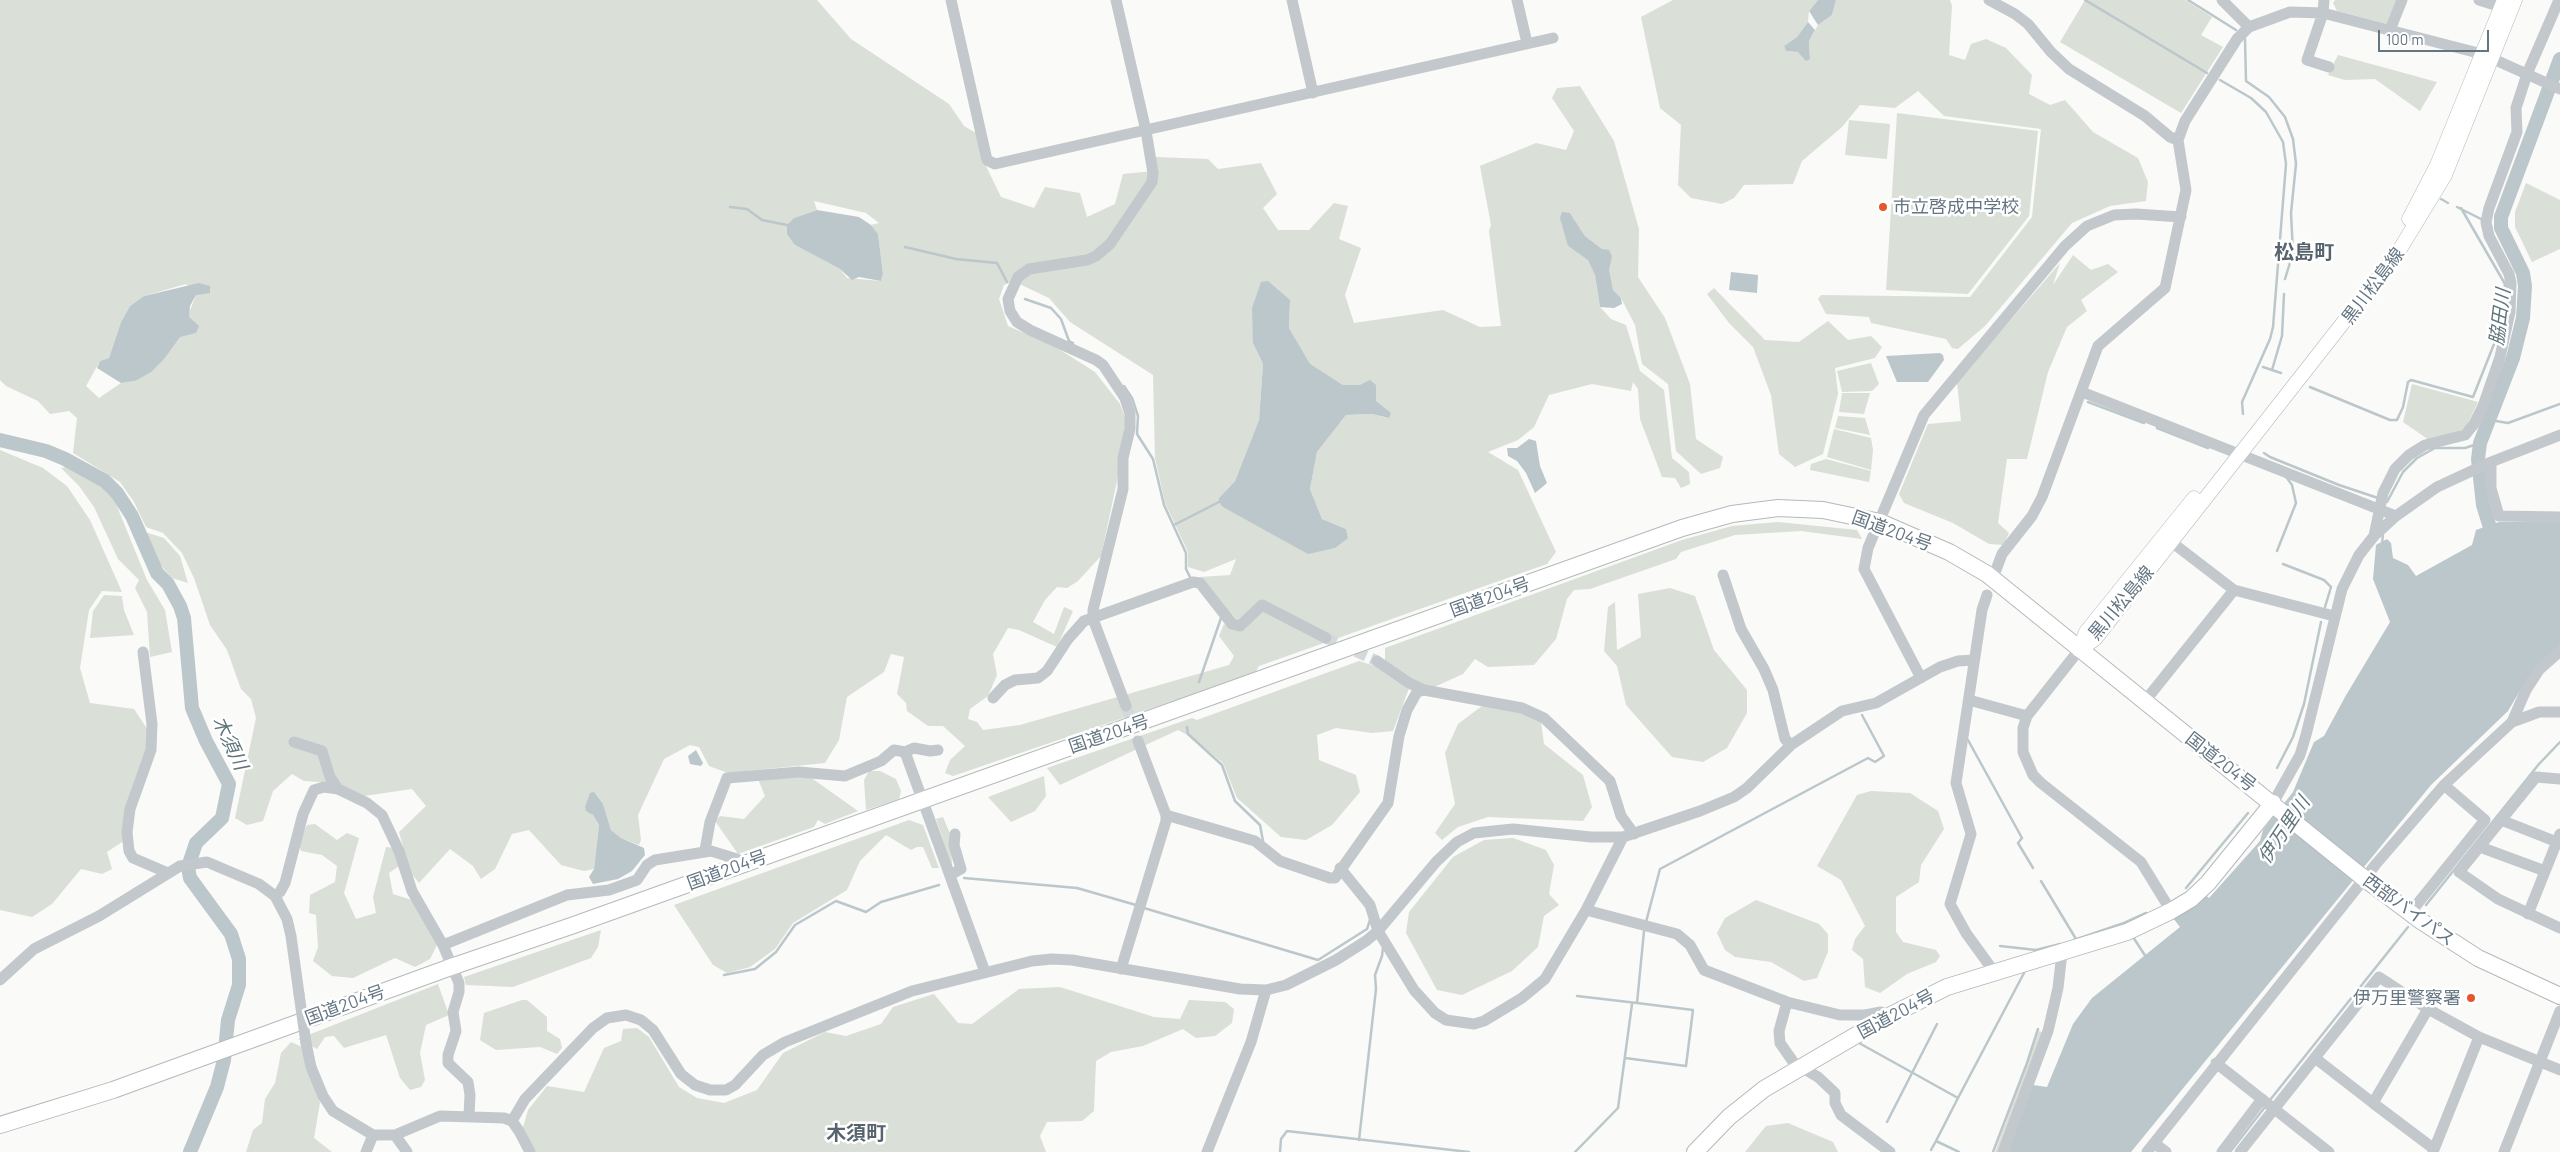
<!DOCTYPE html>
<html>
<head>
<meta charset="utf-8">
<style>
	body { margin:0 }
	#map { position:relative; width:2560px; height:1152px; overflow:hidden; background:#fafaf8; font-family:Barlow,sans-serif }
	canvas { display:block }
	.scale { position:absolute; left:2378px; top:30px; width:111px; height:22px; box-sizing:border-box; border:2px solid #657683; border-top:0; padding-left:6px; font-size:15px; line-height:18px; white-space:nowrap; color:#657683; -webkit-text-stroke:4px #fff; paint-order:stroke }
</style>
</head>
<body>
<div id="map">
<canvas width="2560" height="1152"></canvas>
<div class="scale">100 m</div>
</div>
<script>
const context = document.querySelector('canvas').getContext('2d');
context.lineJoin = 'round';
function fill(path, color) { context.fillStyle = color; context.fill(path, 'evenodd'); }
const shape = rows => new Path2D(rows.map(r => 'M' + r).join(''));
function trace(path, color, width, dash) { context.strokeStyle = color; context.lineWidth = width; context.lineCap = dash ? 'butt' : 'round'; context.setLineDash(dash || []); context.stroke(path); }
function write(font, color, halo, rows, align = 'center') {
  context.font = font + ' Barlow,"Noto Sans JP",sans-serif'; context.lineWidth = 5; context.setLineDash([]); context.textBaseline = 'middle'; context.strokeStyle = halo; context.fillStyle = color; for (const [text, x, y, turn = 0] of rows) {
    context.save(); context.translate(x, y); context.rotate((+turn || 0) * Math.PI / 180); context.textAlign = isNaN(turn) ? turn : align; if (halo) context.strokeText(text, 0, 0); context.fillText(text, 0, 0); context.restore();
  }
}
fill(shape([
	[0,0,817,0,851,39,949,104,964,126,981,136,986,166,1001,197,1034,208,1045,187,1080,193,1087,217,1115,204,1123,174,1154,171,1156,157,1208,159,1218,169,1261,163,1277,194,1263,208,1278,230,1309,230,1334,203,1348,206,1339,239,1361,248,1345,295,1354,323,1443,310,1480,327,1501,326,1489,231,1491,225,1480,166,1536,143,1566,150,1574,131,1552,98,1557,88,1580,86,1614,141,1639,229,1638,277,1665,318,1690,384,1696,439,1723,457,1720,468,1701,474,1676,451,1668,384,1642,364,1635,325,1621,298,1613,290,1602,249,1585,236,1570,213,1568,246,1589,260,1595,275,1600,307,1611,319,1626,325,1640,371,1664,390,1672,458,1689,472,1690,484,1681,488,1675,478,1662,477,1640,419,1638,389,1633,382,1631,391,1592,384,1549,395,1534,427,1518,440,1488,452,1518,470,1556,552,1547,564,1259,666,1255,673,953,776,945,773,950,760,965,746,943,726,928,726,907,711,906,703,897,694,904,657,891,654,884,672,847,697,839,740,825,763,728,773,709,766,699,747,690,745,664,759,638,815,641,840,639,845,621,838,611,830,603,804,585,807,586,810,593,815,599,825,594,869,584,871,561,865,529,830,512,834,495,869,481,879,473,866,450,849,419,883,410,872,399,832,426,806,412,789,364,796,335,783,304,781,292,774,273,791,263,821,247,825,235,818,256,718,251,699,241,689,227,650,210,625,194,578,182,553,163,533,146,527,134,502,120,482,73,453,77,418,69,411,50,414,38,401,6,386,0,380],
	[814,201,866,213,879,223,871,225,878,234,883,274,881,281,847,278,840,269,795,245,794,218,817,210],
	[1013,281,1049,298,1070,322,1153,375,1155,458,1165,503,1188,552,1188,567,1204,572,1236,559,1230,575,1200,577,1231,620,1242,620,1232,628,1224,624,1219,636,1234,656,1229,665,1020,725,983,730,977,722,968,719,970,709,988,696,997,675,993,654,1008,628,1019,630,1057,647,1073,611,1064,607,1054,634,1033,622,1045,600,1057,587,1067,588,1078,581,1101,556,1117,481,1126,420,1120,404,1095,372,1054,346,1008,326,999,299,1004,285],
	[186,284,196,295,180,336,165,358,135,381,121,383,99,398,86,386,100,361,109,358,121,322,130,306,144,296],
	[1290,300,1289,328,1310,365,1343,385,1376,385,1376,401,1388,418,1372,414,1346,415,1317,452,1310,489,1322,519,1346,529,1348,538,1219,498,1235,481,1259,420,1263,364,1253,343],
	[1673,0,1818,0,1809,11,1808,22,1797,37,1784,46,1786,51,1798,52,1810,58,1809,41,1818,25,1832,15,1836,0,1950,0,1952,6,1949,55,1965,60,1971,44,1986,39,2006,48,2032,75,2029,94,2050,105,2065,100,2093,132,2138,158,2148,182,2146,201,2110,206,2072,223,1985,326,1958,349,1952,348,1946,339,1871,323,1869,317,1826,314,1818,299,1821,295,1970,297,2032,217,2041,129,1944,116,1918,91,1895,108,1860,105,1842,127,1802,161,1793,184,1744,185,1734,198,1722,204,1691,198,1678,185,1681,125,1660,108,1641,17],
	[2085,0,2185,0,2212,17,2201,35,2223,47,2181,113,2060,42],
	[2335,0,2398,0,2388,24,2337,11,2333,3],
	[2338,55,2437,82,2420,111,2375,79,2345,80,2328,75],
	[1897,113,2038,131,2029,216,1968,294,1886,290],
	[1849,120,1890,124,1887,159,1845,155],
	[2526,183,2560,200,2560,249,2532,262,2515,227,2515,212],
	[2073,255,2091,270,2108,264,2118,272,2081,300,2087,311,2067,327,2048,372,2027,459,2007,459,1998,523,2009,533,2004,545,1989,544,1953,523,1904,503,1899,494,1928,424,1961,421,1957,382,2060,263,2053,285],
	[1714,288,1765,340,1799,342,1828,321,1848,340,1871,336,1882,347,1875,358,1835,368,1838,394,1823,454,1795,467,1779,454,1771,395,1753,347,1729,323,1707,294],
	[1871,363,1879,384,1872,391,1842,392,1837,371],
	[2412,384,2478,402,2467,425,2458,433,2429,440,2403,422],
	[1842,393,1870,393,1864,414,1839,412],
	[1838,416,1865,418,1870,435,1835,428],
	[1834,429,1871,438,1873,450,1871,470,1827,457],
	[0,450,43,468,67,486,90,520,122,592,102,591,89,610,80,668,90,703,134,709,148,730,146,757,125,840,107,852,112,869,102,874,81,869,52,904,32,917,0,910],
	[1826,459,1871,471,1869,482,1810,470,1811,464],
	[66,467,99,482,114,499,147,580,165,610,172,652,150,657,147,612,135,588,139,580,118,559,94,507,79,486,61,468],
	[1778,522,1857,530,1862,539,1801,531,1735,535,1681,552,1676,559,1590,589,1574,590,1567,599,1556,639,1534,665,1488,667,1475,659,1463,674,1432,688,1411,683,1393,731,1372,733,1336,728,1317,735,1319,760,1356,775,1360,792,1332,825,1306,840,1281,837,1237,798,1223,763,1193,738,1178,730,1060,785,1047,768,1192,718,1197,720,1359,661,1375,666,1385,660,1385,648,1682,540,1732,526],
	[145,532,164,538,180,556,188,583,172,578,156,560],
	[1670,588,1695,596,1714,650,1747,690,1747,713,1727,748,1703,762,1672,757,1626,705,1617,666,1604,651,1608,607,1615,602,1617,650,1641,637,1638,594],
	[104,595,122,596,124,610,134,635,90,638,93,611],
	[1482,706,1522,711,1541,721,1544,744,1583,775,1592,807,1583,821,1488,817,1458,827,1442,840,1435,833,1455,804,1445,753,1458,724],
	[869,771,880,771,896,779,901,791,899,799,866,810,864,780],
	[1044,776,1046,796,1035,811,1011,822,988,797],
	[810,777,858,811,825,824,818,820,814,827,738,854,715,821,720,816,744,819,765,796,758,779],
	[1871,791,1910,793,1938,811,1944,829,1921,865,1919,882,1896,897,1896,932,1903,942,1936,950,1940,956,1936,962,1907,974,1880,993,1865,987,1863,959,1852,950,1855,939,1865,926,1841,880,1817,866,1857,795],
	[943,817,951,836,952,867,936,819],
	[909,820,923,825,939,868,932,868,923,847,917,847,911,850,886,835,860,861,847,890,793,923,775,949,750,967,727,973,713,965,674,905],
	[315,824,337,840,347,833,359,838,344,893,356,919,376,913,373,897,386,847,394,848,399,866,389,873,393,894,415,901,437,945,430,959,415,967,395,958,353,978,332,976,313,961,318,947,316,915,309,913,310,895,335,882,337,866,322,855,301,851,298,842,307,825],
	[1513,838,1546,850,1554,865,1549,894,1559,905,1544,916,1538,947,1512,971,1462,995,1437,990,1406,933,1409,912,1453,857,1484,840],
	[1756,900,1819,924,1828,934,1828,952,1817,978,1804,981,1771,962,1735,957,1725,950,1717,933,1725,918],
	[601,930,598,947,591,958,513,987,466,985,464,977],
	[438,984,449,1015,426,1025,420,1053,425,1080,421,1087,410,1090,400,1078,386,1035,344,1048,334,1036,325,1037,317,1049,298,1039],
	[1060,987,1154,1017,1180,1019,1189,1000,1225,1002,1234,1009,1232,1023,1215,1036,1196,1038,1183,1029,1143,1046,1111,1052,1096,1061,1094,1111,1082,1121,1047,1122,1040,1136,1046,1152,535,1152,523,1127,528,1110,547,1086,584,1092,604,1048,621,1041,623,1029,637,1028,649,1037,679,1087,697,1098,724,1103,757,1090,783,1053,825,1032,846,1036,881,1024,893,1007,934,994,958,1023,972,1024,1019,989],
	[522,1000,527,1000,547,1017,547,1031,560,1039,562,1048,557,1054,540,1047,496,1050,480,1040,484,1013],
	[2039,1031,2044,1033,2000,1152,1995,1152],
	[291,1042,302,1047,320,1103,314,1138,332,1152,246,1152,253,1130,262,1123,265,1099,275,1083,281,1053],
	[1788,1123,1833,1142,1838,1152,1745,1152,1766,1126]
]), '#dadfd7');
fill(shape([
	[1818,0,1836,0,1832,15,1818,25,1809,11],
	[1808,22,1815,30,1809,41,1810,59,1806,61,1798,52,1786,51,1784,46,1797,37],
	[817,210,859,217,871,225,878,234,883,274,881,281,859,277,852,280,840,269,795,245,787,234,787,225,794,218],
	[1562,212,1570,213,1585,236,1602,249,1609,250,1612,256,1609,270,1613,290,1621,298,1622,304,1614,308,1600,307,1595,275,1588,260,1568,246,1560,218],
	[1731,272,1758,275,1757,293,1729,290],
	[1268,281,1290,300,1289,328,1310,364,1343,385,1360,385,1370,380,1376,385,1376,401,1391,413,1389,418,1372,414,1346,415,1317,452,1310,489,1322,519,1346,529,1348,538,1335,548,1308,554,1223,507,1219,502,1219,498,1235,481,1259,420,1263,364,1253,343,1252,308,1261,282],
	[199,283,210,286,210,293,196,295,190,306,189,317,199,326,196,333,180,337,165,358,151,372,135,381,121,383,97,368,100,361,109,358,121,322,130,306,144,296],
	[1940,353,1943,355,1944,360,1928,382,1897,382,1886,356],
	[1529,439,1536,441,1540,466,1547,483,1535,493,1526,473,1517,461,1508,456,1507,448,1517,448],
	[2499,522,2560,522,2560,645,2527,679,2508,711,2431,785,2131,1152,2007,1152,2033,1085,2047,1087,2073,1024,2092,998,2180,927,2173,918,2204,894,2209,898,2260,841,2263,830,2293,792,2314,742,2324,736,2345,697,2390,622,2373,579,2376,545,2387,539,2391,543,2393,558,2408,565,2416,576,2472,545,2476,530],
	[696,750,703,763,701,766,690,764,688,756],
	[594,792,603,804,611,830,621,838,644,848,645,855,632,871,618,879,593,884,589,877,594,869,599,825,593,815,586,811,585,807,590,793]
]), '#bbc7cb');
trace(shape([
	[2085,0,2207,73],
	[2188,0,2236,30],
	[2245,39,2246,81,2269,97,2285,117,2293,139,2296,164,2291,213,2293,253,2285,279],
	[2220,80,2251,98,2266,112,2283,142,2286,164,2273,327,2270,339,2242,402,2243,414],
	[2441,199,2448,203],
	[730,207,747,209,762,220,787,225],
	[2457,207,2481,219],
	[905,247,956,259,997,263,1007,282],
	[1025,299,1051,308,1061,319,1069,341,1073,343],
	[2263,367,2281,373],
	[2272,370,2282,336,2284,294],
	[1124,386,1132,398,1138,416,1137,434,1153,459,1164,505,1186,553,1186,569,1190,577],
	[2310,387,2390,420,2397,420,2403,407,2408,382,2411,380,2473,397,2498,334,2505,284,2461,208],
	[2088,402,2144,423],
	[2490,420,2508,423,2560,404],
	[2157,428,2208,448],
	[2264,453,2270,457,2339,485,2378,498],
	[2387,502,2403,472,2417,458,2435,448,2465,448,2480,443],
	[1174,525,1219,502],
	[2382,545,2383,533],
	[2277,551,2296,503,2292,485,2287,478],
	[2283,564,2324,580,2331,587,2325,607],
	[1199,682,1221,618],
	[1187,727,1188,734,1222,765,1235,801,1260,825,1263,841],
	[1968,740,2022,838,2018,843,2033,868],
	[2277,768,2293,737,2304,704,2321,622],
	[964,878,1077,888,1136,905],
	[2041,881,2076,939],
	[2186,888,2248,813],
	[2426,905,2539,764,2560,742],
	[1144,908,1318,960,1367,929,1370,920],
	[1646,922,1660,869,1868,758,1875,762,1884,756,1862,715],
	[2133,937,2146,957],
	[2074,940,2124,923,2146,913],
	[2000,946,2036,950,2060,944],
	[724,975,755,969,776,952,795,925,836,901,866,912,881,902,939,885],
	[1577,996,1637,1003,1644,931],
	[1859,1043,1958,1098,1936,1141,1959,1152],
	[1625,1058,1686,1066,1693,1010,1637,1003],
	[1958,1098,2024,973],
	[2270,1100,2408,927],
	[1887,1122,1937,1024],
	[1359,1140,1376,989,1375,975,1382,956,1383,948],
	[1931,1150,1936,1141],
	[1280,1152,1281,1139,1287,1131,1469,1152],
	[1575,1152,1618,1108,1632,1004],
	[1993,1152,2027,1063,2038,1029],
	[2230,1152,2265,1107]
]), '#bbc7cb', 2.5);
trace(shape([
	[0,440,46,451,65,459,105,481,117,493,132,516,157,573,168,584,180,606,184,618,192,708,206,741,229,784,222,818,196,843,188,867,190,878,231,934,239,959,239,985,228,1020,224,1060,217,1087,190,1152],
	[2497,542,2492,534,2483,505,2478,459,2480,443,2513,358,2523,318,2525,286,2523,273,2501,228,2501,217,2560,59]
]), '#bbc7cb', 14);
trace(shape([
	[1326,638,1377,661],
	[1126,706,1138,741]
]), '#d5d9db', 11, [11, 5.5]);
const major = shape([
	[2409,219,2437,165,2504,0],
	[2079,650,2095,639,2397,254,2445,175,2515,0],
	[2079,650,2086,632,2194,498]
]);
const highway = shape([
	[0,1125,113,1090,451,967,571,926,1682,528,1732,514,1778,508,1823,510,1880,522,1949,552,1987,574,2361,876,2421,921,2478,958,2560,996],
	[1695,1152,1729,1117,1764,1089,1889,1016,1947,987,2127,932,2171,911,2191,899,2208,883,2273,803]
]);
trace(major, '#b5babe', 15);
trace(highway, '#b4b9bd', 18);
trace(shape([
	[951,0,987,160,995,164,1553,38],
	[1116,0,1146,131,1153,173,1152,182,1110,244,1096,256,1087,260,1029,269,1018,277,1008,299,1010,311,1017,322,1030,330,1096,360,1103,365,1125,398,1130,414,1130,429,1123,458,1123,489,1093,610,1093,619,1126,706],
	[1292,0,1313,93],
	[1517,0,1527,43],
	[1989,0,2015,14,2028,24,2051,52,2069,69,2145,116,2170,137,2178,140],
	[2222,0,2249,27],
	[2324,0,2323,13,2307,60,2329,67],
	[2479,0,2501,7],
	[2390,30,2402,0],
	[2082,392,2396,516],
	[2491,462,2491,488,2499,516,2560,517],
	[2374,536,2383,493,2395,469,2409,455,2425,445,2465,435,2474,424,2483,406,2500,357,2510,312,2511,283,2509,274,2489,236,2486,222,2489,208,2517,132,2516,108,2527,74,2559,0],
	[2165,537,2234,590,2334,616],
	[1996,570,2002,554,2032,516,2042,497,2098,346,2165,288,2186,190,2178,140,2185,121,2237,39,2249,27,2290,12,2323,13,2482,54,2560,89],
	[1723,575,1741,629,1764,669,1773,690,1785,739,1791,745],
	[1987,595,1982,610,1956,783,1971,834,1950,904,1966,933,1995,973],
	[2079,650,2027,716,2023,728,2023,752,2033,775,2041,783,2141,862,2171,911],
	[143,652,152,724,151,750,130,809,127,832,129,851,133,858,168,873],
	[1377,661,1409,683,1424,690,1522,708,1544,718,1610,781,1621,816,1634,834],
	[1921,678,1864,569,1868,548,1924,415,2065,246,2087,226,2114,215,2136,214,2181,217],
	[993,698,1005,685,1015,680,1038,678,1047,671,1068,639,1084,621,1193,582,1200,583,1232,624,1240,626,1262,605,1326,638],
	[1969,700,2027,716],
	[2145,701,2234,590],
	[2512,722,2526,690,2539,670,2560,651],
	[294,742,322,751,330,777,338,789],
	[905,752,914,748,930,751,938,750],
	[2560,779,2536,777,2459,872,2498,899,2560,928],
	[2273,803,2300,755,2306,735,2342,589,2359,555,2374,536,2396,516,2437,487,2491,462,2560,435],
	[1166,815,1255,841,1280,861,1330,878,1335,878,1388,803,1399,736,1407,710,1417,692,1424,690],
	[2501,820,2557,842],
	[2480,847,2545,871],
	[705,850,710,822,727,778,799,772,845,776,881,761,894,750,905,752,985,972],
	[1340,868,1370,905,1378,931,1414,990,1435,1013,1446,1020,1474,1024,1484,1021,1522,998,1545,979,1586,910,1623,837],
	[950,875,961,869,954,845,955,834],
	[275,896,280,892,285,883,303,814,314,790,324,787,338,789,367,803,382,815,399,851,412,891,443,945,459,983,459,992,453,1012,456,1031,448,1055,448,1063,468,1082,470,1095,469,1115],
	[1586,910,1677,934,1690,945,1704,970,1787,1002,1840,1015,1865,1015,1881,1012,1889,1016],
	[2410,913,2485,820,2444,785],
	[2528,914,2560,834],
	[443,945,567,895,609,890,637,880,647,865,655,860,711,851,737,859,744,864],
	[1121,969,1166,821,1166,815,1138,741],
	[0,980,34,949,99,916,180,866,207,862,259,884,275,896,287,919,291,936,299,994],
	[1787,1002,1779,1031,1780,1043,1794,1063,1818,1077,1835,1093,1835,1103,1841,1115,1890,1152],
	[306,1043,311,1067,323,1096,333,1111,373,1135,395,1135,440,1116,504,1118,512,1121,519,1131,530,1152],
	[2315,1058,2373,1103,2428,1009],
	[2216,1063,2329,1152],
	[2373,1103,2434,1149],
	[512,1121,525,1099,593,1028,607,1018,626,1015,641,1020,653,1030,681,1074,695,1085,710,1090,726,1090,735,1085,763,1055,785,1042,912,991,1032,961,1052,959,1072,960,1240,989,1266,990,1286,985,1336,960,1366,941,1378,931,1436,862,1457,842,1474,833,1513,829,1591,837,1623,837,1700,811,1734,797,1747,788,1791,745,1842,711,1876,703,1940,667,1958,661,1974,660],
	[395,1135,407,1152],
	[2154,1143,2166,1152],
	[366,1152,373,1135],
	[1207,1152,1251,1042,1266,990],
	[2003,1152,2048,1031,2058,988,2062,953],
	[2147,1152,2376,864,2444,785,2512,722,2539,712,2560,712],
	[2222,1152,2262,1099],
	[2240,1152,2379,977,2428,1009,2479,1037,2560,1070],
	[2433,1152,2479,1037],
	[2504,1152,2560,1011]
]), '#c3c8cc', 11);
trace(major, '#fff', 14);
trace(highway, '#fff', 16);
trace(shape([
	[299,994,306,1043]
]), '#c3c8cc', 11);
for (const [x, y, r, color] of [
	[1883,207,5,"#e4572e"],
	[2471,998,5,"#e4572e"]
]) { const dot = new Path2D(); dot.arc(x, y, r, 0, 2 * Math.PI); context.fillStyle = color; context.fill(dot); trace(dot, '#fff', 2); }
write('18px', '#657683', '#fff', [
	["市立啓成中学校",1893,207],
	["伊万里警察署",2461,998,"right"]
], 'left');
write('18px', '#657683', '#fff', [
	["黒川松島線",2373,286,-53],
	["国道204号",1892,531,20],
	["国道204号",1490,597,-20],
	["黒川松島線",2121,603,-50],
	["国道204号",1109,734,-19],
	["国道204号",2221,762,38],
	["国道204号",727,870,-20],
	["西部バイパス",2409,910,36],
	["国道204号",345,1005,-20],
	["国道204号",1896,1014,-28]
]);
write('italic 19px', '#60757c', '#fff', [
	["脇田川",2500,317,-83],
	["木須川",230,743,65],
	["伊万里川",2284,830,-56]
]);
write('bold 20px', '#57646e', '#fff', [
	["松島町",2304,252],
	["木須町",856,1133]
]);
</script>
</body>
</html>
